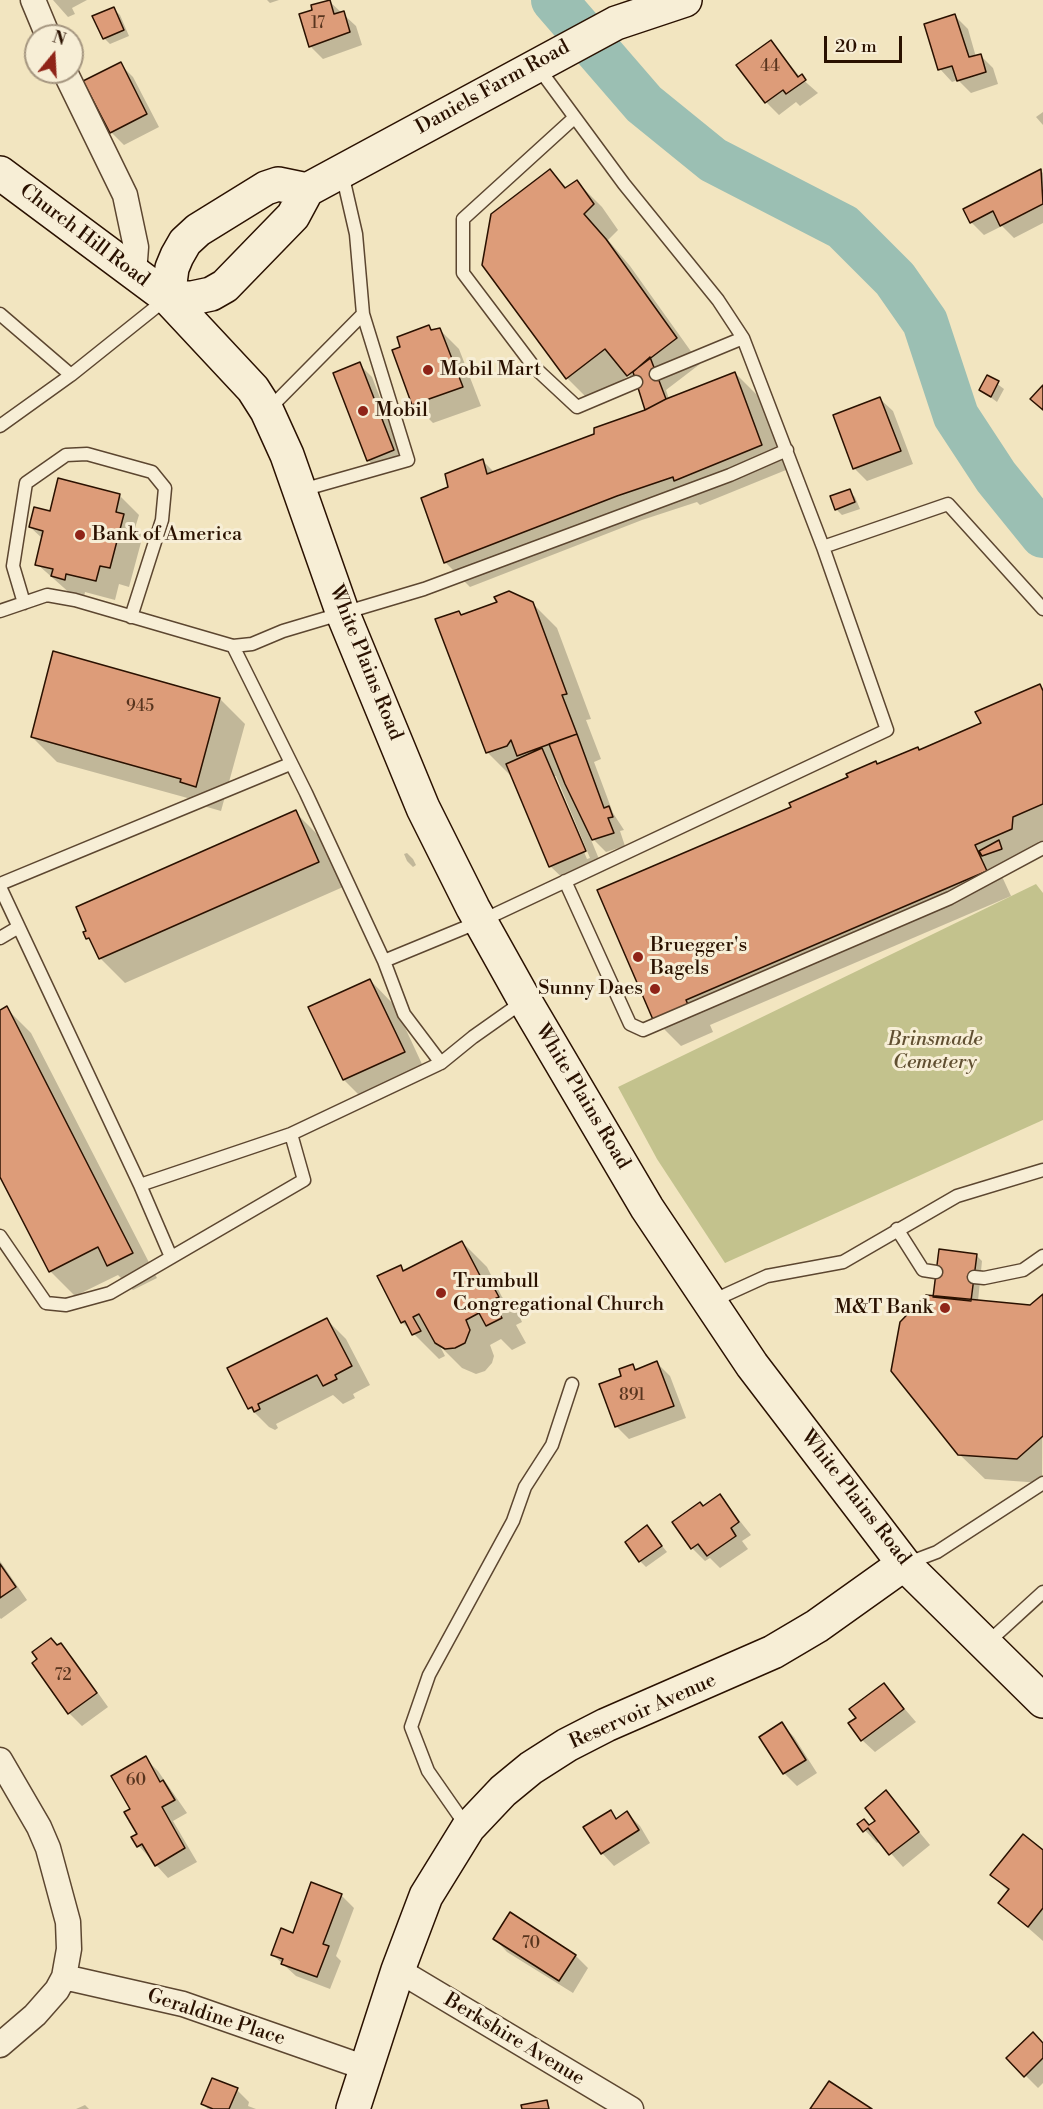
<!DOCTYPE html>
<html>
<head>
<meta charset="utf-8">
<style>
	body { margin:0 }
	#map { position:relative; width:1043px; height:2109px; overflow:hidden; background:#f2e5c0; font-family:"Libre Bodoni",serif }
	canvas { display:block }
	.north { position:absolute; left:24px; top:24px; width:60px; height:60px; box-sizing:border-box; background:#f7eed6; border:2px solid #a59680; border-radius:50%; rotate:18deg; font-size:16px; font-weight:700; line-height:24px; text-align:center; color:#2a1100 }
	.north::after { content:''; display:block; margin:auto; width:21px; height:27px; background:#8f2418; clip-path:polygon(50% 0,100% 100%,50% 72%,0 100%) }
	.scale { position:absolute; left:824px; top:36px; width:78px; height:27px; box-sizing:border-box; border:3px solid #2a1100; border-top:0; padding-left:8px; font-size:18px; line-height:21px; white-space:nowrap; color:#2a1100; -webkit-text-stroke:4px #f7eed6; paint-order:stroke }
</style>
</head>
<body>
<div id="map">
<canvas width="1043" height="2109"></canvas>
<div class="north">N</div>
<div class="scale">20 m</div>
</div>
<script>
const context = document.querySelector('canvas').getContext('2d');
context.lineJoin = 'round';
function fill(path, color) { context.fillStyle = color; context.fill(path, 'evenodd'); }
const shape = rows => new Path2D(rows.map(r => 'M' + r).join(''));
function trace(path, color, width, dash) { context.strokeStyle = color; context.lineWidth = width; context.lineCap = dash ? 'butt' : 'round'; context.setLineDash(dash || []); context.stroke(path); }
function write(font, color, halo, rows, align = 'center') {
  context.font = font + ' "Libre Bodoni",serif'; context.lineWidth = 6; context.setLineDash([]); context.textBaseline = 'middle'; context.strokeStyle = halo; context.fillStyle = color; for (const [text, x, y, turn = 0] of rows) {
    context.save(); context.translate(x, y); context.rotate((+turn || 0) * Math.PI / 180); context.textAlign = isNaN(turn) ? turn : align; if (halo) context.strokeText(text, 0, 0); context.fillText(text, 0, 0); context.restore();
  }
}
fill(shape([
	[1036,884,1043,893,1043,1120,725,1263,657,1159,618,1087]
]), '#c3c28d');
fill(shape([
	[53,0,87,0,72,8,75,14,68,17],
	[267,0,279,0,270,3],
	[330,2,356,26,362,45,323,59,310,46,314,11],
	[114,9,120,15,129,36,110,44,104,38],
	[955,16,968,29,976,57,980,55,993,68,998,84,971,93,958,80,952,82,940,69],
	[771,41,800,77,818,93,800,106,796,102,779,115,766,102],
	[120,64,133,77,159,127,124,145,111,132],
	[1043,112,1043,125,1036,117],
	[550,171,567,188,577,182,602,207,618,230,608,240,630,266,700,364,666,390,669,399,735,373,760,398,786,470,700,505,697,502,642,520,470,587,445,562,483,461,495,473,596,435,647,411,639,385,629,375,592,403,567,378,487,272],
	[1041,171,1043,173,1043,223,1014,238,1002,226,984,235,971,222],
	[429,327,433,331,439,329,459,349,481,406,433,423,414,404,402,348],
	[359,364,372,377,405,463,381,473,368,460],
	[988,377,1004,389,997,402,981,390],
	[880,399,893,411,913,464,867,481,854,468],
	[849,491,855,497,860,509,842,515,836,509],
	[119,495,139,515,135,528,143,535,129,587,119,584,115,600,85,592,84,598,72,595,37,564,43,539,30,527,51,513],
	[532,603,557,628,591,719,586,720,601,759,594,762,613,813,624,830,620,831,625,846,606,852,589,835,604,871,570,885,550,866,512,777,487,752,459,612,462,616],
	[552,776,556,776,590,858,587,859],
	[1040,686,1043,689,1043,840,1038,842,1036,854,999,870,1011,896,710,1025,713,1032,681,1046,656,1021,793,808,876,762,879,765,920,751,983,724],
	[220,699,245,724,221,811,207,807,202,802,57,762,32,737],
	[295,812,320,837,343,887,125,983,100,958,94,945,88,938],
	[407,853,413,859,416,865,413,867,407,861,404,854],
	[370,980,395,1006,428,1077,369,1105,344,1080,310,1008],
	[6,1008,31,1033,157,1278,133,1290,118,1275,75,1296,50,1271,0,1174,0,1011],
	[462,1242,487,1267,502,1297,518,1313,522,1322,516,1325,526,1343,512,1350,501,1339,490,1345,494,1356,492,1363,485,1371,476,1374,462,1368,440,1346,445,1356,439,1359,402,1322,400,1267,405,1271],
	[976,1255,982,1261,978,1301,1031,1306,1043,1296,1042,1483,985,1479,959,1454,935,1297],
	[327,1320,346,1339,370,1385,353,1394,355,1398,343,1404,333,1395,276,1424,278,1428,275,1430,269,1427,250,1408],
	[657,1363,670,1376,686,1418,629,1439,617,1427,601,1385,623,1377,633,1366,637,1370],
	[720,1496,751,1535,742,1541,748,1549,720,1568,710,1558,705,1561,692,1548,703,1507],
	[647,1527,667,1552,646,1567,640,1561],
	[0,1561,27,1600,1,1619,0,1618],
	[60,1645,73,1658,108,1707,82,1726,69,1713,34,1663],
	[884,1685,916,1722,875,1752,862,1740,858,1718],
	[782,1724,794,1737,817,1773,797,1786,784,1773],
	[145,1758,158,1771,187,1813,173,1821,197,1862,168,1878,139,1846,139,1834,132,1809],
	[886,1792,930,1845,903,1867,880,1841,877,1843,859,1824,870,1827,877,1821],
	[610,1812,618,1819,627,1813,640,1826,650,1843,614,1866,602,1853],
	[1043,1852,1043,1941,1000,1903,1009,1892,992,1875],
	[341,1895,354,1908,336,1956,341,1961,330,1989,296,1976,273,1955],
	[495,1939,576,1956,588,1968,573,1993,507,1952],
	[1043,2045,1043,2083,1038,2088,1008,2058],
	[237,2090,249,2102,248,2106,256,2109,208,2109,203,2104],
	[85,2105,89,2109,76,2109]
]), '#0003');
trace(shape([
	[554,0,644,104,713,160,843,227,895,279,925,322,956,416,996,477,1043,535]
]), '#9bbfb3', 46);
const building = shape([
	[330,0,334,14,344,11,350,32,309,47,299,14,312,10,311,5,330,0],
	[114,7,124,30,103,39,92,16,114,7],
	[955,14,969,57,981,54,986,72,957,81,952,66,938,70,924,24,955,14],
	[771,40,798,77,802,74,806,80,786,94,783,90,765,103,736,65,771,40],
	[121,62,147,114,110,133,83,81,121,62],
	[550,169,565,188,577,180,594,204,584,214,606,239,677,338,627,376,605,349,566,379,482,265,491,214,550,169],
	[1041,169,1043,204,1000,226,993,211,970,223,963,209,1041,169],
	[429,325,431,330,440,328,463,387,412,405,392,350,400,347,397,337,429,325],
	[650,357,666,399,645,410,633,372,650,357],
	[360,362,394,450,367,461,333,373,360,362],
	[735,372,762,445,674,481,673,477,617,496,444,563,421,498,448,487,445,474,483,459,487,474,594,434,594,428,645,410,666,399,735,372],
	[987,375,999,381,991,397,979,390,987,375],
	[1043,385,1043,410,1030,399,1043,385],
	[880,397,901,451,853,469,833,415,880,397],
	[58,478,120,494,116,512,124,514,110,568,100,566,96,581,66,574,65,580,51,576,53,569,35,565,43,531,29,527,34,507,50,511,58,478],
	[850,489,855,502,835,510,830,496,850,489],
	[509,591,533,602,567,694,562,695,577,734,517,756,511,740,507,746,486,753,435,619,459,611,461,615,497,602,494,597,509,591],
	[53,651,220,698,196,787,180,782,181,779,31,737,53,651],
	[1040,684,1043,691,1043,804,1013,817,1012,829,975,845,987,871,686,1000,689,1007,654,1022,597,890,791,807,789,803,848,777,846,774,876,761,877,764,918,747,919,750,981,723,975,712,1040,684],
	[577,734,604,808,609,806,613,817,608,818,614,833,592,840,565,784,549,744,577,734],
	[542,748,586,851,549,867,506,764,542,748],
	[296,810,319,862,99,959,89,938,86,939,83,932,86,931,76,907,296,810],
	[999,840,1002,849,982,856,979,851,999,840],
	[370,979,405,1052,343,1080,308,1007,370,979],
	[7,1006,133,1253,107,1266,98,1247,49,1272,0,1177,0,1010,7,1006],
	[462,1241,487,1289,493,1286,499,1297,492,1300,502,1318,486,1326,479,1313,466,1320,470,1330,465,1343,455,1348,445,1349,435,1343,419,1314,413,1317,421,1331,412,1335,405,1321,401,1323,377,1276,401,1265,403,1271,462,1241],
	[939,1249,977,1254,971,1301,933,1297,939,1249],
	[1043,1294,1043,1436,1017,1459,958,1455,891,1371,900,1322,926,1295,1030,1305,1043,1294],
	[327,1318,352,1366,335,1375,337,1379,323,1386,317,1375,258,1404,260,1409,254,1412,252,1407,248,1409,227,1368,327,1318],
	[657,1361,674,1406,615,1427,599,1384,621,1376,619,1369,633,1364,635,1370,657,1361],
	[720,1494,739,1522,731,1528,736,1536,707,1556,698,1544,691,1549,672,1522,700,1502,703,1506,720,1494],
	[647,1525,662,1546,639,1562,625,1542,647,1525],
	[0,1564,16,1587,0,1598,0,1564],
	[51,1638,57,1645,61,1643,97,1693,68,1714,32,1663,37,1659,32,1652,51,1638],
	[884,1683,904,1709,861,1741,848,1723,856,1718,849,1709,884,1683],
	[782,1722,806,1760,783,1774,759,1737,782,1722],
	[146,1756,160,1782,163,1780,175,1800,162,1807,185,1848,155,1866,142,1844,137,1847,131,1837,137,1834,124,1812,130,1809,111,1776,146,1756],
	[886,1790,919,1832,889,1855,868,1828,863,1832,857,1824,864,1819,869,1825,875,1821,865,1808,886,1790],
	[611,1810,616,1819,627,1811,639,1830,601,1854,583,1827,611,1810],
	[1023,1834,1043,1850,1043,1908,1028,1927,998,1903,1009,1889,990,1875,1023,1834],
	[311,1882,342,1894,323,1944,329,1946,317,1977,281,1964,283,1959,271,1955,281,1928,293,1933,311,1882],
	[510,1912,576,1955,559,1981,493,1939,510,1912],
	[1033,2032,1043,2043,1043,2058,1024,2077,1006,2058,1033,2032],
	[212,2078,238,2088,229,2109,213,2109,201,2104,212,2078],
	[829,2081,872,2109,810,2109,829,2081],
	[547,2100,549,2109,522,2109,521,2105,547,2100]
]);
fill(building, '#dd9c79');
trace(building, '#2a1100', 1.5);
const service = shape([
	[574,118,463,219,463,273,534,367,577,407,636,382],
	[0,314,71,375],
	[656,374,743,338],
	[269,409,363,314],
	[0,426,71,375,166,299],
	[302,490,408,460,363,314,356,234,342,173],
	[823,547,948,504,1043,609],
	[24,603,13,566,26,483,66,455,87,454,152,472,165,488,162,520,131,617],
	[0,611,47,595,75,600,233,646,252,644,283,631,424,589,730,475,787,450],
	[233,646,306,793,384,961,404,1014,441,1063],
	[565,881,630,1024,643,1030,950,898,1043,848],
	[0,884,290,764],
	[0,887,140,1185,291,1134,441,1063,473,1037,524,1001],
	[0,938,17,928],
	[384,961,481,921,887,730,823,547,743,338,718,300,624,184,537,66],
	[140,1185,171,1257],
	[897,1229,923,1270,936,1272],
	[0,1236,46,1303,66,1305,110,1293,304,1180,291,1134],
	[974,1277,984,1278,1023,1270,1043,1256],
	[712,1301,767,1276,843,1262,957,1196,1043,1170],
	[908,1563,937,1552,1043,1483],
	[986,1644,1043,1592],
	[467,1827,428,1771,411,1727,429,1675,513,1521,525,1487,552,1445,572,1384]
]);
const minor = shape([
	[33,0,48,36],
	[65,72,125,195,136,247,134,273],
	[0,1760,39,1827,48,1848,68,1922,69,1949,64,1977,57,1990,35,2015,0,2045],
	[398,1970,631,2109],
	[64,1977,183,2004,366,2068]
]);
const secondary = shape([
	[0,173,168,298,253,389,267,411,287,455,343,614,423,808,473,908,525,1001,647,1208,752,1365,904,1564,1043,1701],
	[168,298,192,298,211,294,225,286,293,216,307,190,616,23,685,0],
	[168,298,172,268,177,256,185,242,198,230,266,188,278,184,307,190],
	[353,2109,398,1970,426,1896,468,1828,503,1791,531,1768,567,1745,606,1725,773,1652,817,1626,904,1564]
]);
trace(service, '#5c4630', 15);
trace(minor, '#5c4630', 27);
trace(secondary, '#2a1100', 36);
trace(service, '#f7eed6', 12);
trace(minor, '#f7eed6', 24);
trace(secondary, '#f7eed6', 33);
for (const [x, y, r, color] of [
	[428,370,6,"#8f2418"],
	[363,411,6,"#8f2418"],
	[80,535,6,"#8f2418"],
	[638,957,6,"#8f2418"],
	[655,989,6,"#8f2418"],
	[441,1293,6,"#8f2418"],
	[945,1308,6,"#8f2418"]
]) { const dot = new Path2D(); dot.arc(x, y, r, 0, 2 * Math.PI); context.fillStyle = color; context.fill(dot); trace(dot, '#f7eed6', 2); }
write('16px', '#57341e', null, [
	["17",318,24],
	["44",770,67],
	["945",140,707],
	["891",632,1396],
	["72",63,1676],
	["60",136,1781],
	["70",531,1944]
]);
write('20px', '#2a1100', '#f7eed6', [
	["Daniels Farm Road",493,88,-29],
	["Church Hill Road",84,236,37],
	["White Plains Road",365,663,68],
	["White Plains Road",582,1097,59],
	["White Plains Road",855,1498,52],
	["Reservoir Avenue",643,1712,-24],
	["Geraldine Place",216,2018,18],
	["Berkshire Avenue",514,2040,31]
]);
write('20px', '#2a1100', '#f7eed6', [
	["Mobil Mart",440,370],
	["Mobil",375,411],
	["Bank of America",92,535],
	["Bruegger's",650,946],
	["Bagels",650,969],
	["Sunny Daes",643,989,"right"],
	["Trumbull",453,1282],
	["Congregational Church",453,1305],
	["M&T Bank",933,1308,"right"]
], 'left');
write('italic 20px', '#604f31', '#f7eed6', [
	["Brinsmade",935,1040],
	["Cemetery",935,1063]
]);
</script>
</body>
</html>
